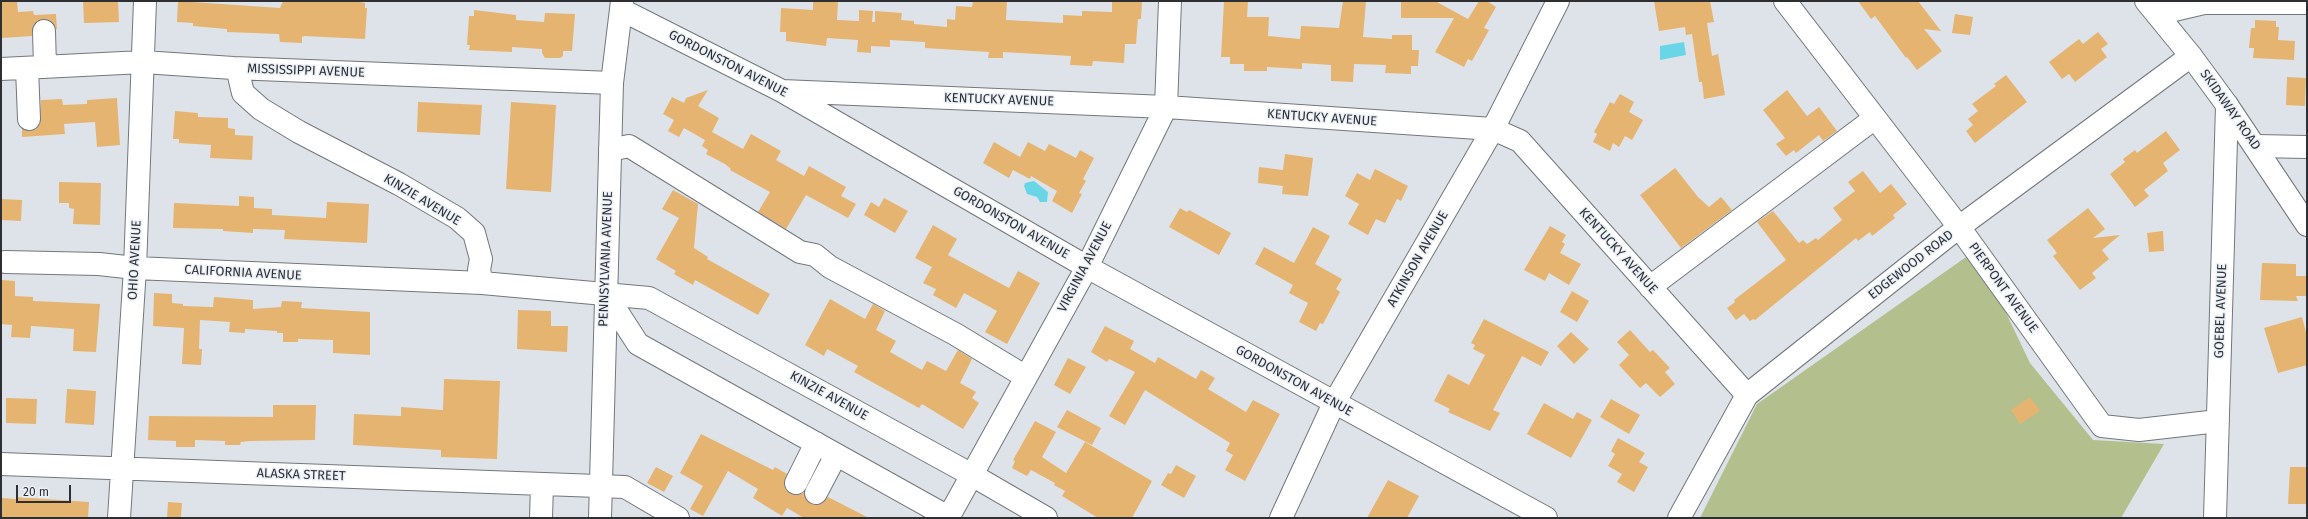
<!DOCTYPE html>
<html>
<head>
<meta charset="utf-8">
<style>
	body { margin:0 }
	#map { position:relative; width:2308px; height:519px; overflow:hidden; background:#dee3ea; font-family:"Fira Sans",sans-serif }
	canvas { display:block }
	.frame { position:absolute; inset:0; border:2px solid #2e2f32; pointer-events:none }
	.scale { position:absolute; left:16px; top:485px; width:55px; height:18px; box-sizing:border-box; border:2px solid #2e2f32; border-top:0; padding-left:5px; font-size:12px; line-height:14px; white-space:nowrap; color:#2e2f32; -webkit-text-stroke:3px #ebf0f8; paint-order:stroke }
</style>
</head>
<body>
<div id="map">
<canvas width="2308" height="519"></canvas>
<div class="frame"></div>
<div class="scale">20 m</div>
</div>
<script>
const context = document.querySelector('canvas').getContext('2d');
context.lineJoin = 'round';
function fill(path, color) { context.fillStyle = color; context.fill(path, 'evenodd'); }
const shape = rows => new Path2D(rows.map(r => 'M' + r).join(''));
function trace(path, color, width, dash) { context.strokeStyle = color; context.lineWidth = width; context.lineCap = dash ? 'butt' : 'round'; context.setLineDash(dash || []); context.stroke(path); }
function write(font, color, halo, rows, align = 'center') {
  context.font = font + ' "Fira Sans",sans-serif'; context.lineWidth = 3; context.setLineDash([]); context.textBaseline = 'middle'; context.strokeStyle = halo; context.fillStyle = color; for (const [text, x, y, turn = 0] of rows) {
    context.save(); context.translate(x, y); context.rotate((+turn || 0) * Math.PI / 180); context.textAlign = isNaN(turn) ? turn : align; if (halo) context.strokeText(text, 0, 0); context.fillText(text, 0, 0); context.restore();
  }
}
fill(shape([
	[1976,250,2030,363,2093,440,2164,444,2121,518,1700,518,1757,404]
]), '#b3c08e');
fill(shape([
	[1684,42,1686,55,1660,60,1660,46],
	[1034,181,1048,192,1047,202,1040,202,1037,197,1027,194,1024,186,1025,183]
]), '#69d6e7');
fill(shape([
	[1,1,17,1,18,12,33,11,34,15,56,14,57,30,50,20,43,19,33,25,32,36,1,38],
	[83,1,118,1,119,22,84,23],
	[178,1,280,8,283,1,355,1,365,3,365,8,367,8,365,39,304,36,302,37,302,43,280,42,279,34,227,32,227,29,193,26,193,23,177,22],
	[813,1,838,1,837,20,859,21,859,10,873,11,872,22,875,22,875,11,902,13,901,20,914,21,914,24,947,27,947,19,955,20,956,6,972,7,973,1,1007,1,1006,20,1063,23,1063,15,1082,16,1082,11,1112,12,1112,1,1142,1,1141,19,1138,19,1136,44,1125,44,1124,63,1093,61,1092,66,1070,65,1071,56,1003,52,1003,58,988,58,989,52,925,48,925,42,890,40,890,47,871,46,871,53,857,52,858,40,827,38,826,46,786,41,786,32,780,32,781,8,813,10],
	[1224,1,1248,1,1247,17,1269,17,1268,36,1300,39,1301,26,1339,28,1343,1,1366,1,1363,37,1392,39,1392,35,1412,35,1412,50,1419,50,1418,66,1411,66,1411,74,1385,73,1386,65,1354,64,1353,82,1331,81,1331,65,1302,63,1302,69,1267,67,1267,71,1244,71,1244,64,1230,64,1230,57,1221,57],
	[1401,1,1435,1,1468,19,1479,1,1487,1,1496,7,1484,28,1489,30,1483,41,1472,61,1468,59,1464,67,1435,52,1454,18,1401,18],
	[1654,1,1710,1,1714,22,1707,23,1712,56,1718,54,1725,95,1704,99,1702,82,1699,82,1692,34,1686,35,1685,27,1659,31],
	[1858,1,1918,1,1941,31,1924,29,1942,51,1917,70,1907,57,1906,58,1875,16,1871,19],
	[474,10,516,15,516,20,544,22,545,13,575,14,572,51,563,51,563,56,560,58,545,58,542,53,542,49,512,47,512,52,469,50,470,45,467,45,469,16,474,16],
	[1955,14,1973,17,1970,35,1952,33],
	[2255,20,2276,21,2276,27,2279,27,2278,40,2295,41,2294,60,2253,58,2254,48,2249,48,2251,28,2255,28],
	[2098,32,2108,44,2101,49,2107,57,2075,82,2069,74,2062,79,2049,62,2079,39,2083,44],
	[2006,75,2027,102,1975,143,1966,131,1973,125,1968,119,1978,111,1972,104,1996,86,1994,84],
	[2287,77,2306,78,2305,106,2286,105],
	[708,90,698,106,719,118,712,132,743,149,751,134,781,151,776,160,804,176,809,166,846,187,841,196,856,204,848,218,806,195,786,229,758,212,770,192,730,170,731,169,725,164,706,154,708,150,702,146,705,140,684,128,679,137,668,131,674,120,663,114,672,97,684,103,686,98],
	[1787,90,1807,116,1819,107,1837,131,1823,141,1819,135,1796,153,1794,150,1786,156,1776,144,1785,138,1763,110],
	[1620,94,1634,102,1629,112,1643,120,1632,140,1625,136,1619,147,1613,143,1610,151,1593,142,1597,134,1594,132,1610,102,1614,104],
	[117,98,120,145,97,147,95,122,64,124,65,134,22,137,22,129,30,131,36,129,40,124,41,100,62,99,63,105,87,104,87,100],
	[418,102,482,105,480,135,417,132],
	[511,102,556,105,551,192,506,189],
	[175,111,198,113,198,117,228,118,228,128,235,129,235,135,253,136,252,160,210,158,211,145,179,143,179,139,173,139],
	[2166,131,2180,150,2163,163,2168,171,2144,190,2149,196,2135,207,2110,174,2125,162,2123,159,2135,150,2137,153],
	[994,142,1020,157,1028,142,1045,151,1049,144,1076,158,1080,150,1094,158,1083,179,1086,181,1079,193,1082,194,1072,213,1052,201,1057,191,1031,176,1030,179,1013,170,1009,178,983,163],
	[1285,154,1313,158,1308,196,1282,194,1283,186,1258,183,1259,167,1283,170],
	[1675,168,1698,197,1709,207,1721,197,1732,210,1681,248,1640,195],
	[1375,169,1408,186,1401,201,1397,199,1385,223,1376,219,1368,235,1348,224,1359,204,1345,196,1357,173,1370,180],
	[1863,171,1880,193,1891,184,1907,204,1893,215,1895,218,1872,236,1870,232,1858,241,1856,238,1755,320,1753,319,1750,321,1744,314,1736,320,1727,308,1735,302,1734,300,1786,260,1757,222,1773,211,1799,243,1803,240,1807,244,1816,238,1818,240,1842,220,1833,208,1855,191,1848,182],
	[59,182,101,183,100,225,73,224,74,209,69,208,69,203,59,203],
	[673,190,698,204,694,248,708,257,707,259,770,294,758,315,695,280,693,285,674,274,676,271,656,259,679,218,662,209],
	[239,196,254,197,254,208,272,209,272,215,326,218,327,202,369,204,367,243,284,239,285,230,253,229,253,233,223,231,223,229,173,228,174,203,239,206],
	[884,198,908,211,895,233,864,215,871,202,879,207],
	[1,199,22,200,21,221,1,220],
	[1180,208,1187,212,1189,210,1231,233,1219,255,1169,227],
	[2088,208,2105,229,2093,238,2120,235,2102,250,2109,259,2092,273,2096,278,2080,290,2053,256,2057,253,2047,240],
	[933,225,957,239,948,255,1009,288,1018,271,1040,283,1007,344,985,332,997,311,964,293,956,308,933,295,936,289,923,283,932,267,915,258],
	[1550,226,1566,235,1562,242,1565,244,1560,253,1581,264,1569,285,1549,273,1545,281,1524,270],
	[1313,227,1330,236,1315,264,1342,279,1336,289,1340,292,1323,324,1320,323,1316,331,1299,322,1308,303,1289,293,1293,285,1255,264,1264,247,1294,263],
	[2163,231,2164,251,2149,252,2147,233],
	[2262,263,2296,264,2296,276,2307,276,2306,296,2296,296,2298,301,2260,300],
	[1,280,15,281,15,296,33,297,33,301,100,304,96,352,73,351,74,329,31,326,30,338,11,337,12,325,1,324],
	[1572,291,1589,301,1577,322,1560,312],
	[154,293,172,294,172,303,183,304,183,306,213,307,214,297,253,300,253,309,281,307,282,301,302,302,301,308,370,312,370,355,333,353,333,340,298,339,298,342,283,342,283,333,277,333,277,331,245,329,245,333,229,332,230,322,200,320,199,349,202,349,201,365,182,364,184,328,153,326],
	[830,299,865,319,873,304,885,311,876,330,896,341,890,352,922,370,927,361,946,371,958,350,972,359,960,383,976,392,972,398,979,403,963,429,922,404,919,408,854,372,858,366,827,349,824,356,805,345],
	[518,310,551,311,551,326,568,326,567,352,517,349],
	[2302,317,2307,336,2307,365,2278,373,2264,328],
	[1484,319,1549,352,1541,366,1522,356,1493,410,1500,413,1490,431,1448,412,1450,409,1434,401,1448,374,1469,385,1485,355,1473,349,1475,345,1471,343],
	[1105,326,1134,341,1130,349,1155,363,1158,357,1196,379,1201,370,1215,378,1208,389,1246,412,1253,400,1280,414,1245,481,1225,470,1233,455,1226,451,1230,443,1145,390,1125,425,1109,416,1135,372,1109,359,1107,362,1091,352],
	[1630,330,1650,352,1653,350,1670,368,1665,372,1675,384,1660,397,1646,383,1640,388,1619,365,1629,355,1617,342],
	[1571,332,1589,349,1574,364,1557,346],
	[1068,358,1086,367,1070,394,1054,385],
	[444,379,500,381,497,459,441,457,441,450,353,445,354,414,401,416,401,407,443,410],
	[67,389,96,391,94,425,65,423],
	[2030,397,2040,411,2020,424,2011,410],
	[6,398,37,399,36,424,6,423],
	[1611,399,1640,415,1629,434,1600,417],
	[1544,403,1573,419,1577,412,1592,420,1571,458,1527,434],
	[273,405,316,405,315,440,250,441,241,442,240,445,225,445,225,441,195,440,195,447,176,447,176,441,148,440,149,416,273,417],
	[1067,410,1101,428,1092,445,1057,427],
	[1035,421,1056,432,1042,457,1066,473,1085,442,1152,481,1132,518,1098,518,1062,496,1065,491,1054,485,1055,483,1031,470,1027,476,1012,468,1015,461,1013,460],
	[701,434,773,470,775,467,787,474,784,484,786,490,791,494,797,495,804,493,806,500,816,505,823,503,828,497,869,518,804,518,787,508,782,516,753,498,758,489,728,471,703,516,690,509,703,486,680,473],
	[1618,438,1645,453,1639,462,1648,467,1634,492,1617,482,1622,474,1608,466,1615,454,1611,451],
	[1176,465,1196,476,1184,498,1161,485,1168,473,1171,474],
	[656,467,673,476,664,492,647,483],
	[2290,467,2307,467,2307,504,2288,504],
	[1388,480,1419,496,1407,518,1367,518],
	[16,497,89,502,88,518,1,518,1,498,16,499],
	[168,502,182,503,181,518,167,518]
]), '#e5b470');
const minor = shape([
	[1785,1,1959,227,2102,426,2139,430,2218,421],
	[622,10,782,91,1087,267,1546,518],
	[2157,14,2204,3,2307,3],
	[44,31,45,67],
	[27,68,29,119],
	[233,68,238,72,243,93,261,109,299,132,399,184,457,218,474,233,481,259,479,270,482,283],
	[1,69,143,62,233,68,612,83],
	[782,91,1166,107,1493,129,1520,141,1747,395],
	[2256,146,2307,147],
	[610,150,629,146,800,252,815,255,830,267,955,334,1026,377],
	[5,262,99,264,135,268,482,283,649,298,972,475,1046,518],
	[1650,287,1875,118],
	[605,293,638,344,950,518],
	[1,464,625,487,678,518],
	[796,483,816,443],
	[816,493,836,455],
	[119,518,135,268,145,1],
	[541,518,542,484],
	[948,518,1087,267,1166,107,1170,1],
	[1281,518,1334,403,1493,129,1558,1],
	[1679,518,1747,395,1959,227,2191,56],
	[2215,518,2227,105]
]);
const major = shape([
	[2146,1,2191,56,2227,105,2307,225],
	[600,518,612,83,622,1]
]);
trace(minor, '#72777d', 24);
trace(major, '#72777d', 24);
trace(minor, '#fff', 22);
trace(major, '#fff', 22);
write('13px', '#2e2f32', '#ebf0f8', [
	["GORDONSTON AVENUE",728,64,27],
	["MISSISSIPPI AVENUE",306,71,2],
	["KENTUCKY AVENUE",999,100,2],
	["SKIDAWAY ROAD",2230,110,55],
	["KENTUCKY AVENUE",1322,118,4],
	["KINZIE AVENUE",422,200,31],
	["GORDONSTON AVENUE",1011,223,30],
	["KENTUCKY AVENUE",1618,251,48],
	["PENNSYLVANIA AVENUE",606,259,-88],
	["ATKINSON AVENUE",1418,259,-60],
	["OHIO AVENUE",135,260,-87],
	["EDGEWOOD ROAD",1911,265,-38],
	["VIRGINIA AVENUE",1085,267,-62],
	["CALIFORNIA AVENUE",243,273,3],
	["PIERPONT AVENUE",2003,288,54],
	["GOEBEL AVENUE",2221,311,-88],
	["GORDONSTON AVENUE",1294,381,29],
	["KINZIE AVENUE",829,396,29],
	["ALASKA STREET",301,475,2]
]);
</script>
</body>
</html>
